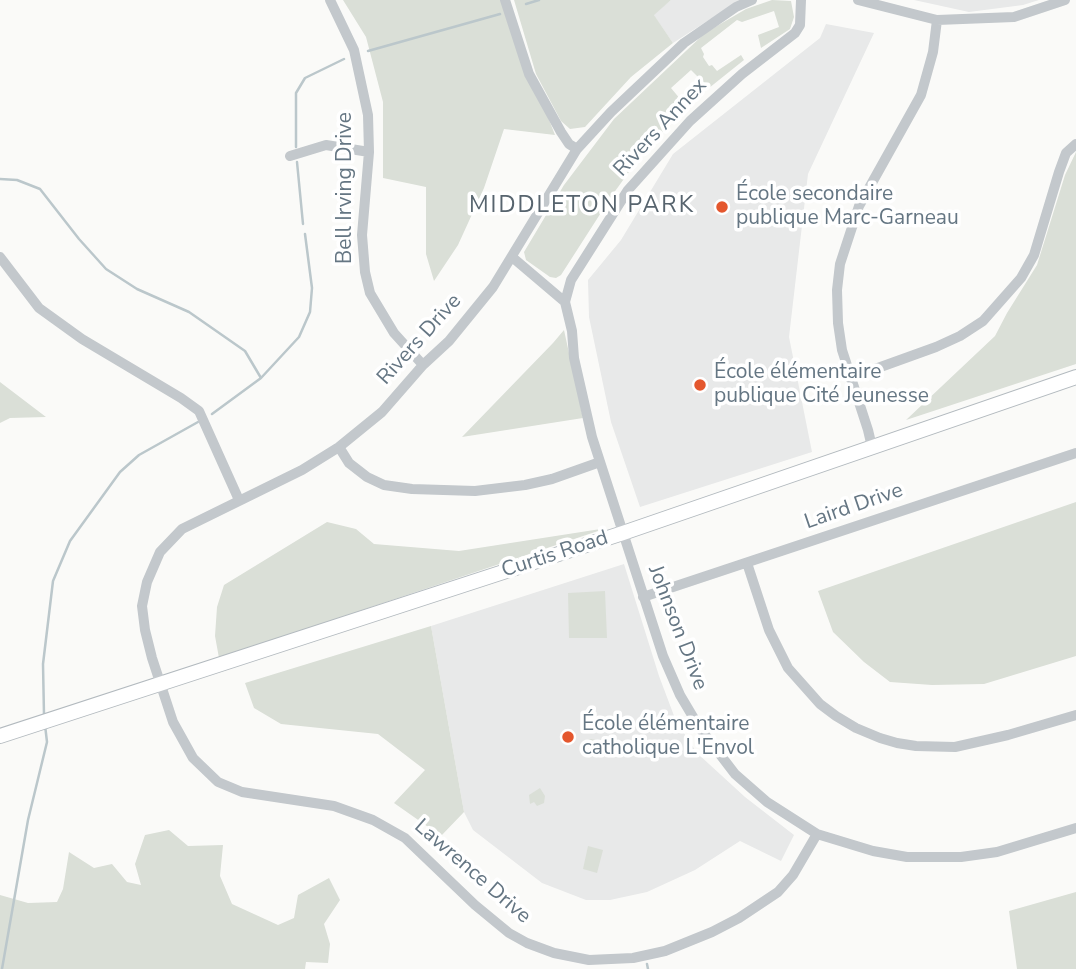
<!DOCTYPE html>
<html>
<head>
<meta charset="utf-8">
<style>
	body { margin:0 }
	canvas { display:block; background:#fafaf8 }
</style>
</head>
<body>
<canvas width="1076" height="969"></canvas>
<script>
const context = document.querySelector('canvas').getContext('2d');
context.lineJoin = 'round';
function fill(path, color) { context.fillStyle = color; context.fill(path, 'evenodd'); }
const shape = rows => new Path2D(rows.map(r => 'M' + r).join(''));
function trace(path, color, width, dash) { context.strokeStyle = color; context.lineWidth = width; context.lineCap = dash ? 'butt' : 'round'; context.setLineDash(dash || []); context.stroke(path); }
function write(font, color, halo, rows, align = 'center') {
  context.font = font + ' "Nunito Sans",sans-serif'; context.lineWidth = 7; context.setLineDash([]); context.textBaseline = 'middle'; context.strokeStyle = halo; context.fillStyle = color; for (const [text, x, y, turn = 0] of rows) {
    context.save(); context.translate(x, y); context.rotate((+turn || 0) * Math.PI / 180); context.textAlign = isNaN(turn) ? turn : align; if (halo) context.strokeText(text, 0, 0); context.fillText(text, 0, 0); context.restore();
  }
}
fill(shape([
	[671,0,740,0,673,43,653,14],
	[914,0,1039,0,1023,5,969,12],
	[826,24,874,33,808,174,789,337,812,452,640,507,611,422,589,317,588,280,621,240,673,154,820,38],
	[624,564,659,676,676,721,697,753,745,797,794,835,781,861,740,841,695,870,647,892,610,900,586,900,542,883,473,830,464,812,431,626]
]), '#e8e9e9');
fill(shape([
	[343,0,502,0,555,135,504,129,484,188,458,245,434,281,426,254,426,187,383,178,383,102,366,37],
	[514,0,671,0,654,15,673,43,631,77,585,127,570,129,561,121,536,74],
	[772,0,791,1,794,17,790,29,761,48,758,35,779,27,774,11,742,22,737,20,701,48,704,54,703,57,709,66,712,65,717,71,741,55,744,60,709,88,691,70,671,88,686,106,634,165,613,194,561,275,556,278,550,277,526,260,524,252,564,185,614,119,705,33,746,9],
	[1076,152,1076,364,906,420,995,336,1007,313,1037,265,1065,175],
	[564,330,583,418,462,437,553,343],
	[0,382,46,417,10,418,0,423],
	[1076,502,1076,656,984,684,932,685,890,682,864,662,833,632,818,591],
	[327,522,356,529,374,544,459,551,607,528,219,658,215,636,217,607,224,585],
	[605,591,607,638,569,638,568,593],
	[431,626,464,812,441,836,394,803,425,770,378,734,281,724,254,708,245,683],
	'582 748a9 9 0 1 1 18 0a9 9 0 1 1-18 0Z',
	[540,788,545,796,544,803,537,806,534,802,530,804,529,795],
	[169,830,188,846,223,845,220,876,232,904,278,925,294,918,298,895,329,878,340,900,324,924,330,944,328,963,306,962,305,969,0,969,0,895,28,903,57,902,63,889,69,852,94,868,112,864,127,882,141,885,135,864,145,835],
	[588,846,603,850,597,873,583,869],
	[1076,892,1076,969,1017,969,1009,911]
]), '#dadfd7');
trace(shape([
	[526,4,539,0],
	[368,51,500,14],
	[296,147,296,93,305,78,344,59],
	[297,162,303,224],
	[0,179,17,180,40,189,79,239,106,269,137,289,189,312,245,351,261,378],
	[212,414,261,378,299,337,310,312,312,288,305,234],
	[44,715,43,664,53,581,70,541,120,472,139,455,198,422],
	[647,964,648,969],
	[2,969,28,820,47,742,45,725]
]), '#bbc7cb', 2.5);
const secondary = shape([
	[0,736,623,533,1076,377]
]);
trace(secondary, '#b3babf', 16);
trace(shape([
	[330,0,354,50,368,115,369,152,362,235,365,272,370,293,394,333,423,365],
	[505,0,529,74,561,132,569,144,577,149],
	[752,0,736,7,684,43,611,112,577,149,493,287,449,341,423,365,382,412,339,447,302,470,182,529,160,552,147,582,142,606,145,630,152,658,173,722,193,758,218,782,242,792,334,806,373,820,405,838,475,905,509,933,527,943,554,953,589,960,633,958,665,951,712,932,739,918,778,892,793,875,817,834],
	[858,0,937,20,1014,17,1065,0],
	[290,156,326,145,369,152],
	[0,257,39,308,82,339,181,398,199,411,239,500],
	[512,257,565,302,572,331,574,358,592,437,663,656,680,695,699,727,735,774,767,802,817,834,873,851,907,857,961,857,997,852,1076,828],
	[565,302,571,280,628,190,690,121,742,74,795,33,800,25,801,0],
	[850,378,936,347,960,336,983,321,1021,278,1034,255,1059,172,1066,153,1076,144],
	[339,447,349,463,367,477,384,485,412,489,475,491,525,485,552,479,600,462],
	[872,447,868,430,842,350,838,323,837,290,840,264,859,206,921,95,933,52,937,20],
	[747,563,769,630,788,668,820,704,836,716,856,728,880,738,897,743,916,746,955,747,1008,735,1076,715],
	[643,597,1076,453]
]), '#c3c8cc', 10);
trace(secondary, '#fff', 14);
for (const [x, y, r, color] of [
	[722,207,7,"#e4572e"],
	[700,385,7,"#e4572e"],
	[568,737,7,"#e4572e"]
]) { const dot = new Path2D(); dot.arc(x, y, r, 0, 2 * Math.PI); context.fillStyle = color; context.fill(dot); trace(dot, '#fff', 2.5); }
write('21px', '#657683', '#fff', [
	["Rivers Annex",661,128,-47],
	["Bell Irving Drive",346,188,-90],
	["Rivers Drive",420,340,-48],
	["Laird Drive",854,507,-19],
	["Curtis Road",555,555,-18],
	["Johnson Drive",677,628,69],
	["Lawrence Drive",472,872,41]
]);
write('21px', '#657683', '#fff', [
	["École secondaire",736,195],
	["publique Marc-Garneau",736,219],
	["École élémentaire",714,373],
	["publique Cité Jeunesse",714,397],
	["École élémentaire",582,725],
	["catholique L'Envol",582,749]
], 'left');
context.letterSpacing = '2px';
write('23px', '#57646e', '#fff', [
	["MIDDLETON PARK",582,206]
]);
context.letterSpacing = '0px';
</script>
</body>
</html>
